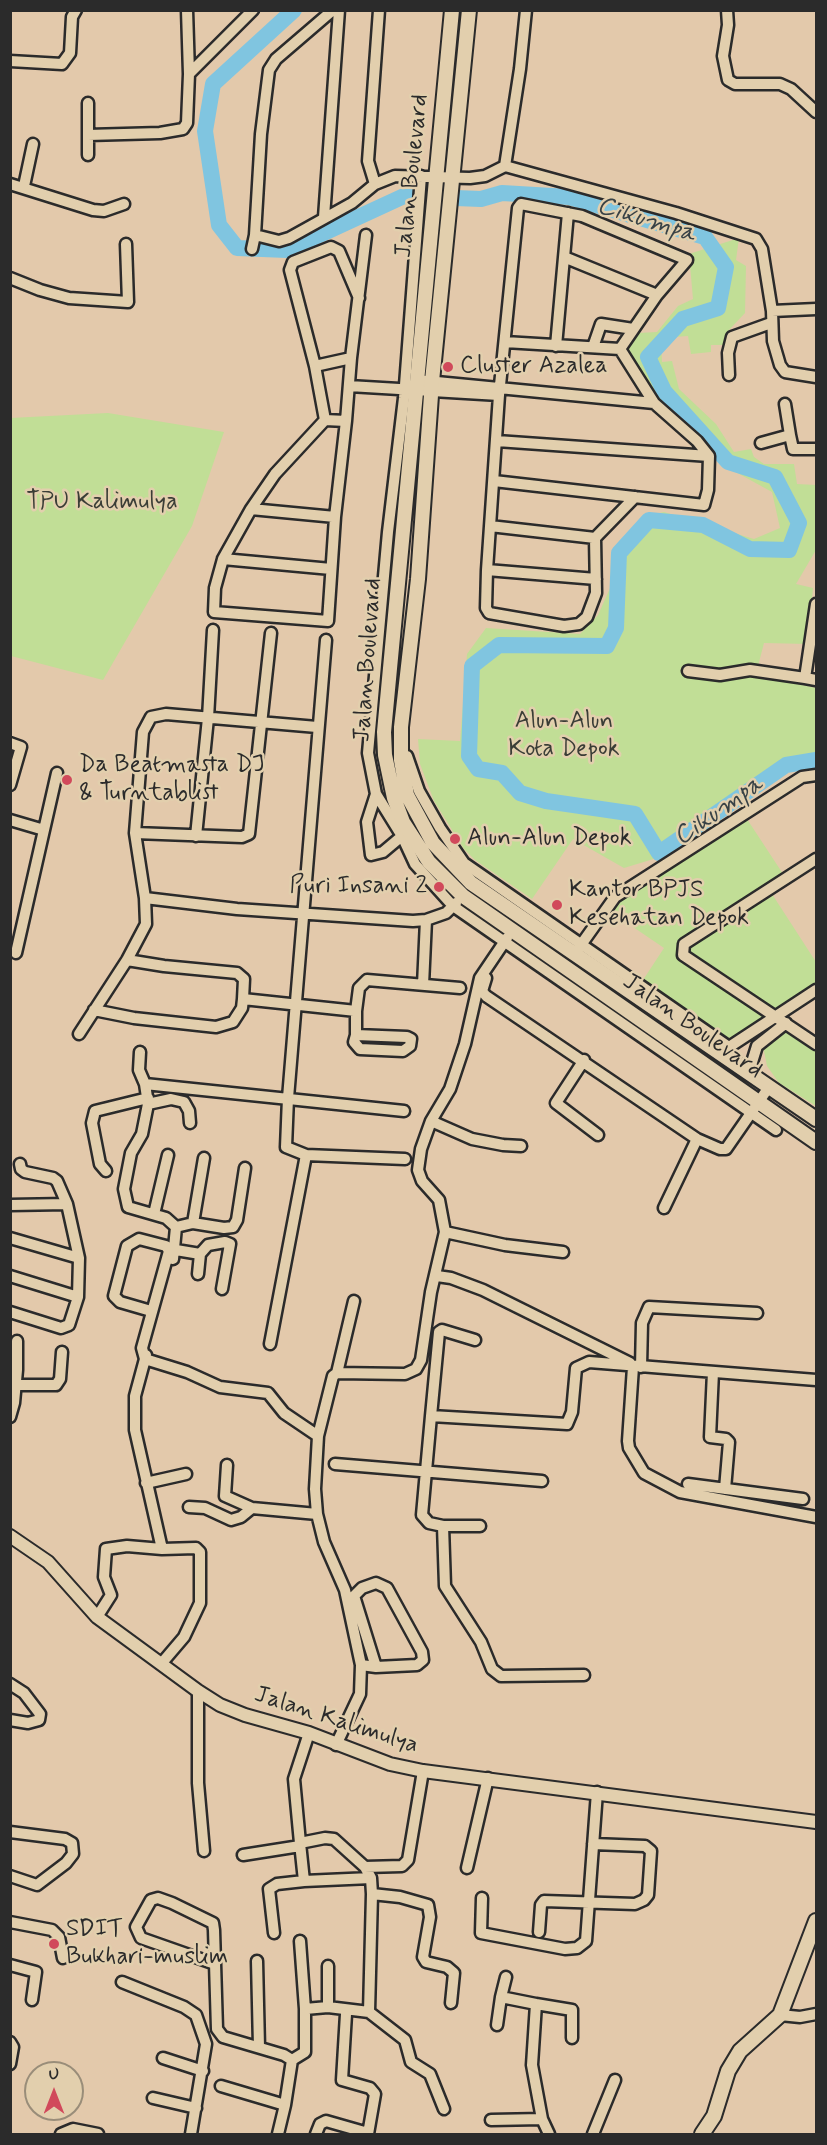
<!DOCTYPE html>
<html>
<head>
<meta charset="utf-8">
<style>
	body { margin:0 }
	#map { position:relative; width:827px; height:2145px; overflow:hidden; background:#e3c9ab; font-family:Mynerve,sans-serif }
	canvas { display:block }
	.frame { position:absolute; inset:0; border:12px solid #2b2b2b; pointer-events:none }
	.north { position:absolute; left:24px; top:2061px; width:60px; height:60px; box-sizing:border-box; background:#e2cfad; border:2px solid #998d79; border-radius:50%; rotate:0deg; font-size:16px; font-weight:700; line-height:24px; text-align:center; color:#2b2b2b }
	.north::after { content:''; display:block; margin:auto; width:21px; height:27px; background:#d1495b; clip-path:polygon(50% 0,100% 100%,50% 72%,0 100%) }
</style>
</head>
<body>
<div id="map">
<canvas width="827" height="2145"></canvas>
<div class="frame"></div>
<div class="north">U</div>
</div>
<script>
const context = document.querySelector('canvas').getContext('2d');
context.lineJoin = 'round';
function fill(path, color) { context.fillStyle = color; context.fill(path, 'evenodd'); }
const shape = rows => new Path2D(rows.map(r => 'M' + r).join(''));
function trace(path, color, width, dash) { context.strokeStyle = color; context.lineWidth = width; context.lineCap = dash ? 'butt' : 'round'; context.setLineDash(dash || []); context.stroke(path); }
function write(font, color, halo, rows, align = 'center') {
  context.font = font + ' Mynerve,sans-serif'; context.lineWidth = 5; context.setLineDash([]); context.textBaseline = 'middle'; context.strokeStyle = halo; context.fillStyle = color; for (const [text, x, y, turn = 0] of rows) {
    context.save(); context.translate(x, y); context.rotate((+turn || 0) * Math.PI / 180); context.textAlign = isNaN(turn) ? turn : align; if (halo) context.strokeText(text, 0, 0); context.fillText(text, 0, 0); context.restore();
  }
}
fill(shape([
	[739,238,736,260,746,266,745,313,729,330,727,345,711,345,711,352,691,354,688,336,661,338,662,362,672,361,679,389,716,424,734,452,751,449,754,457,764,464,794,464,797,484,816,485,816,550,796,584,813,588,808,644,764,643,758,666,800,675,798,684,816,688,816,762,786,767,734,799,725,811,660,857,624,868,573,839,532,899,475,860,464,849,434,801,420,764,418,739,460,741,467,654,486,628,580,634,598,615,642,517,664,512,754,539,780,528,772,492,732,470,657,401,626,350,638,333,657,332,678,306,693,299,689,254],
	[108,413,224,432,192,526,103,680,11,656,10,418],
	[745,816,789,883,772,894,816,962,816,985,738,1036,728,1038,643,980,664,948,611,912,617,901],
	[787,1028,816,1049,816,1106,779,1083,767,1066,763,1046]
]), '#c1de96');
trace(shape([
	[294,10,213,84,205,131,219,225,237,248,287,250,404,196,481,199,502,193,569,197,705,237,726,267,718,308,683,319,648,357,664,391,728,462,775,477,799,523,789,550,750,549,703,525,649,520,619,553,616,628,607,646,499,645,472,666,469,756,478,769,502,773,520,793,546,801,635,814,659,853,786,765,816,760]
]), '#80c5e0', 16);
const minor = shape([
	[379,10,368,161,375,184,395,176,470,178,485,176,505,166,676,213,756,239,762,249,772,311,773,341,780,365,785,372,816,377],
	[727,10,728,25,723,56,728,80,735,84,780,84,791,89,816,112],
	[10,61,62,64,70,53,72,17,76,10],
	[189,74,253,10],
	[88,103,88,155],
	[88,135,160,133,183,129,187,123,189,74,187,10],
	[505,166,520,69,526,10],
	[421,176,404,398,388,532,368,753,376,794,402,836,415,864,453,906,776,1130],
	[10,184,93,210,104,211,124,204],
	[24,186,33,144],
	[324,217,339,10],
	[255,235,261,134,269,70,276,59,333,10],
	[252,249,255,235,279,241,289,238,352,203,375,184],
	[564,257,657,295],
	[10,278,40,290,69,298,128,302,126,244],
	[772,311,816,309],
	[505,342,620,349],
	[556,346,568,213],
	[593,347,601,324,633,329],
	[620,349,657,295,687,260,582,216,521,204,518,208,499,395,487,570,486,608,489,613,564,626,579,624,587,617,596,593,595,538,635,497],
	[351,358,315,366,290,270,293,262,331,247,339,251,359,298],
	[315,366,325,420],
	[729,375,728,353,732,337,771,323],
	[416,380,654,403],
	[349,386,499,395],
	[785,404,790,435],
	[346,421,325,420,275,474,251,509,223,559,215,588,214,612,328,621,335,517,346,421,351,358,366,235],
	[497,441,709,456],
	[761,443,790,435,793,449,816,449],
	[494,481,704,505,708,490,709,456,697,441,654,403,620,349],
	[251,509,335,517],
	[490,526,595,538],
	[223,559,331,569],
	[487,570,596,579],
	[816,604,805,678,816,680],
	[326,640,288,1098,286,1147,306,1155,405,1159],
	[688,671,720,675,750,670,805,678],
	[10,743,21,747,10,785],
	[407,756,419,791,440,828,464,863,729,1047],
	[376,794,367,822,371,855,383,852,402,836],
	[10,820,44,830],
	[135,833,242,837,249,834,271,633],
	[196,836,208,718,213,630],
	[816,859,684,944,683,955,816,1044],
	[145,898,237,909,413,921,426,920,446,913,456,903],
	[578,949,615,897,802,777,816,775],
	[16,953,57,773],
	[127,960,164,966,237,973,244,979,243,999,356,1011,356,1035,407,1037,411,1039,410,1046,403,1051,360,1049,354,1042,356,1035],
	[486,978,482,991,486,996,697,1139,720,1149,726,1149,769,1087],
	[423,985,426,920],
	[94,1010,134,1018,216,1027,233,1022,242,1008,243,999],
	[356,1011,359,988,367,980,460,988],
	[79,1034,127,960,146,924,145,898,135,833,143,732,151,717,166,714,317,727],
	[723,1051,816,990],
	[140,1052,139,1070,145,1084,404,1111],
	[584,1060,556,1103,598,1135],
	[749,1072,757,1046,786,1023],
	[145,1084,148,1104,142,1134,131,1153,124,1189,128,1207,166,1218,176,1227,173,1259],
	[148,1104,171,1099,184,1102,189,1111,190,1123],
	[431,1121,472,1139,503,1145,521,1146],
	[106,1171,100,1164,92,1123,95,1111,148,1098],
	[10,1205,67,1204],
	[664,1208,697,1139],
	[154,1214,168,1155],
	[193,1223,204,1158],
	[176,1227,193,1223,224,1228,233,1227,237,1220,245,1168],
	[445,1232,505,1245,563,1252],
	[10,1238,79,1258],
	[176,1250,200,1254,208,1245,225,1242,230,1244,222,1289],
	[198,1274,200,1254],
	[10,1276,78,1297],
	[437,1276,451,1278,483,1290,630,1363],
	[151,1311,120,1302,114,1296,127,1246,139,1239,166,1246,169,1251,142,1348,145,1359,135,1396,135,1430,162,1549,196,1548,200,1552,200,1603,184,1637,161,1664],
	[10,1312,61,1328,69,1325,78,1297,79,1258,67,1204,57,1181,53,1178,25,1172,21,1169,20,1164],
	[270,1344,306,1155],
	[146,1355,145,1359,187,1372,220,1387,268,1393,284,1413,318,1436],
	[633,1367,628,1441,629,1448,644,1473,680,1492,816,1517],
	[641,1367,642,1323,649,1307,757,1313],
	[17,1370,17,1341],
	[10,1371,17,1370,14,1403],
	[713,1372,710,1437,726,1439,729,1442,725,1489],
	[337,1373,354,1301],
	[16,1385,56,1385,60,1379,62,1352],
	[10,1403,14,1403,10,1417],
	[431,1416,439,1332,442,1330,475,1340],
	[335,1464,542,1481],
	[227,1465,225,1496,252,1508,317,1514],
	[146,1483,186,1474],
	[688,1484,803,1499],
	[189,1507,205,1508,231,1520,241,1517,252,1508],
	[443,1526,480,1526],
	[97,1617,111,1595,104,1577,106,1549,127,1546,162,1549],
	[361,1665,376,1667,417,1665,423,1660,422,1652,387,1588,376,1583,362,1588,354,1596,376,1667],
	[584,1675,501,1676,492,1669,481,1642,445,1586,443,1526,429,1523,422,1515,431,1416,567,1424,572,1412,576,1368,589,1362,816,1380],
	[10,1684,24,1693,40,1714,39,1720,28,1723,10,1720],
	[198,1691,198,1783,204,1851],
	[309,1733,294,1779,300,1843,325,1838,334,1839,365,1867,371,1878,372,1894,400,1897,428,1905,430,1917,423,1957,426,1962,447,1967,454,1973,451,2003],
	[336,1745,360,1694,361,1665,345,1590,324,1542,317,1514,315,1489,318,1436,333,1376,337,1373,405,1374,416,1369,421,1360,431,1292,445,1232,439,1200,422,1181,418,1170,421,1149,431,1121,450,1089,465,1044,480,978,507,938],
	[10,1832,65,1839,72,1843,73,1854,66,1863,37,1885,10,1876],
	[243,1855,300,1846],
	[365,1867,402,1866,408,1860,423,1771],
	[467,1868,488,1778],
	[304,1881,371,1878],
	[482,1898,481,1933,565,1949,577,1948,586,1941,597,1792],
	[10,1922,52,1930,59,1937,63,1958],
	[539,1932,541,1905,544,1901,635,1904,644,1900,648,1895,651,1851,645,1846,593,1844],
	[274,1933,269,1889,277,1884,304,1881,300,1843],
	[257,1961,259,2047],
	[215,1964,141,1938,136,1927,151,1900,158,1898,172,1903,213,1923,214,1930,217,2029,223,2037,284,2055,292,2060,285,2105],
	[10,1965,36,1972,32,2000],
	[328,1966,328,2007],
	[506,1977,501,1997,536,2004,532,2065,542,2119,549,2134],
	[122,1982,184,2007,196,2015,206,2044,191,2134],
	[536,2004,572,2010,572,2038],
	[305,2009,328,2007,369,2012,405,2040,411,2062,430,2074,444,2109],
	[369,2012,372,1894],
	[346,2014,342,2080,370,2088,375,2094,368,2134],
	[780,2015,800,2017,816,2014],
	[497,2025,501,1997],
	[10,2042,13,2047,10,2064],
	[163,2058,203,2071],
	[292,2060,305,2052,305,2009,300,1941],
	[221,2086,285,2105,278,2134],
	[153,2098,196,2108],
	[491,2120,542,2119],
	[61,2134,73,2129,98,2134],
	[316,2134,320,2124,326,2121,368,2133],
	[593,2134,615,2080]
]);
const tertiary = shape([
	[10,1536,48,1562,97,1617,198,1691,220,1705,245,1715,309,1733,390,1764,423,1771,816,1822]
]);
const secondary = shape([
	[452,10,384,732,385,755,394,798,403,822,429,862,463,896,816,1142],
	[469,10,432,381,418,579,401,727,401,760,407,795,433,843,471,883,816,1119],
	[702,2134,714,2116,728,2071,740,2051,780,2015,816,1921]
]);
trace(minor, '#2b2b2b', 15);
trace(tertiary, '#2b2b2b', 16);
trace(secondary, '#2b2b2b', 18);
trace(minor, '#e2cfad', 10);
trace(tertiary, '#e2cfad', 12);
trace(secondary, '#e2cfad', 14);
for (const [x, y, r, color] of [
	[448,367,6,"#d1495b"],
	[67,780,6,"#d1495b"],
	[455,839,6,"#d1495b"],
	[439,887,6,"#d1495b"],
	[557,905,6,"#d1495b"],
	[54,1944,6,"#d1495b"]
]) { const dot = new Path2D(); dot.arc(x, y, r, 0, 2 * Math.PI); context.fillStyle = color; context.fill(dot); trace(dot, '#e2cfad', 2); }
write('24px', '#2b2b2b', '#e2cfad', [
	["Jalan Boulevard",413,176,-84],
	["Jalan Boulevard",369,660,-86],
	["Jalan Boulevard",692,1027,35],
	["Jalan Kalimulya",336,1721,18]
]);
write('24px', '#2b2b2b', '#e2cfad', [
	["Cluster Azalea",460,367],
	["Da Beatmasta DJ",79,766],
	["& Turntablist",79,794],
	["Alun-Alun Depok",467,839],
	["Puri Insani 2",427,887,"right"],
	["Kantor BPJS",569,891],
	["Kesehatan Depok",569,919],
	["SDIT",66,1930],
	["Bukhari-muslim",66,1958]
], 'left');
write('24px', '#3a3d36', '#e2cfad', [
	["TPU Kalimulya",102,503],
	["Alun-Alun",564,722],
	["Kota Depok",564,750]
]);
write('italic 26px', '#384246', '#e2cfad', [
	["Cikumpa",646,221,17],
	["Cikumpa",719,812,-35]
]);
</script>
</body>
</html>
